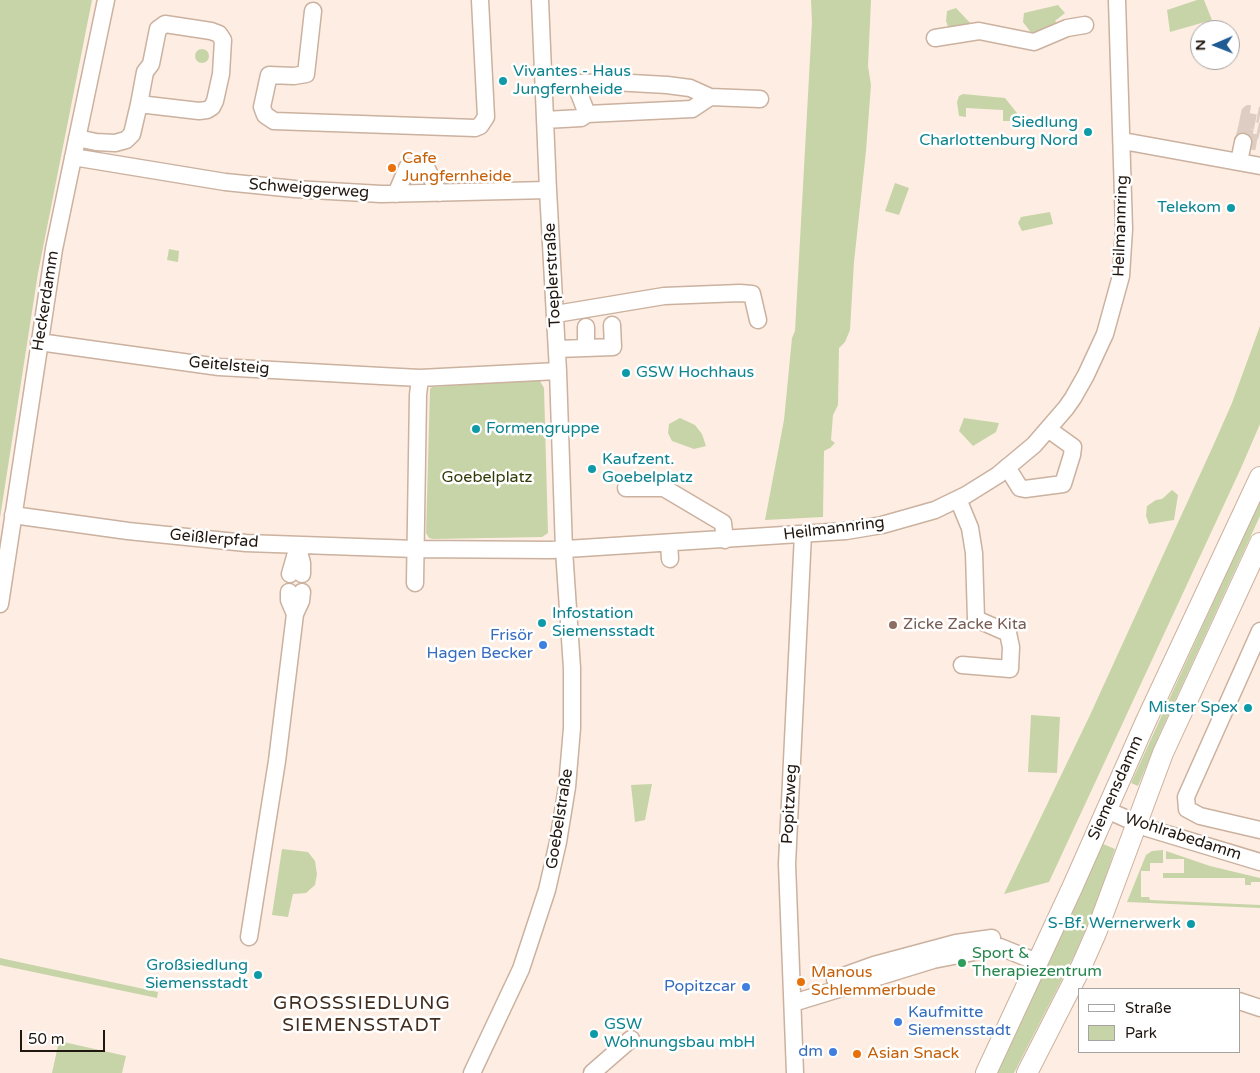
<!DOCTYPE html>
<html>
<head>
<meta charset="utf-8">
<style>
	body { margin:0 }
	#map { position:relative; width:1260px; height:1073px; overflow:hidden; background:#feede2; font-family:"Varela Round",sans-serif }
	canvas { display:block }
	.legend { position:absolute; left:1078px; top:988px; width:162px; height:65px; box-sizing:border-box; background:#fff; border:1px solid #a6a29f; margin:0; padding:6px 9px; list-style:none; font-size:15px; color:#201710 }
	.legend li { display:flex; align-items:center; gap:10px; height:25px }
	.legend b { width:25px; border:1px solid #a6a29f }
	.north { position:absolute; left:1190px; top:20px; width:50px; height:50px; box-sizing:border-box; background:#fff; border:1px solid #a6a29f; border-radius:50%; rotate:269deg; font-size:14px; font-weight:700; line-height:20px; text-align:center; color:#201710 }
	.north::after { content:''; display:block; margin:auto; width:18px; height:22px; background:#205c93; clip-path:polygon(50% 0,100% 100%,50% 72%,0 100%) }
	.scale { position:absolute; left:20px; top:1030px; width:85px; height:22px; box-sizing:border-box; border:2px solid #201710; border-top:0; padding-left:6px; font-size:15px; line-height:18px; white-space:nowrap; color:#201710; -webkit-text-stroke:4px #fff; paint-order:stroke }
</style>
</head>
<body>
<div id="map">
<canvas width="1260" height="1073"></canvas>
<ul class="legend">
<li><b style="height:6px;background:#fff"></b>Straße</li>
<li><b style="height:14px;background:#c7d4a8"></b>Park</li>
</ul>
<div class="north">N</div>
<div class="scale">50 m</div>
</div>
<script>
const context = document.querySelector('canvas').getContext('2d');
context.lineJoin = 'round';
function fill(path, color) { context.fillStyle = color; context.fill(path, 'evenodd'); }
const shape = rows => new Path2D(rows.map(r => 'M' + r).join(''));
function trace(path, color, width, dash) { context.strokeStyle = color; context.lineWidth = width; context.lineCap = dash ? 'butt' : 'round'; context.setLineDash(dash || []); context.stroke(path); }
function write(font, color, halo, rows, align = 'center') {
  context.font = font + ' "Varela Round",sans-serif'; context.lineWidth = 5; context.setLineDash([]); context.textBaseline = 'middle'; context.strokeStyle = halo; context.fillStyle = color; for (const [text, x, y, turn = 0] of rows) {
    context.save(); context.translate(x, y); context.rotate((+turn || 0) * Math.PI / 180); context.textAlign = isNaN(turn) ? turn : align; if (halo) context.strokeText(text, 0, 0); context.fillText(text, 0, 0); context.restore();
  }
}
fill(shape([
	[0,0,92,0,38,273,0,518],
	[811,0,871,0,868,66,871,85,866,151,854,262,850,330,845,342,839,348,838,405,833,415,831,440,835,443,830,448,824,451,823,517,765,520,784,420,792,338,795,331,812,22],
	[1197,0,1204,0,1212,20,1170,32,1167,10],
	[1058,5,1065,13,1055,21,1057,23,1035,38,1023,22,1024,13],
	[956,8,975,28,950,32,946,21,947,11],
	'195 56a7 7 0 1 1 14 0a7 7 0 1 1-14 0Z',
	[963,94,1005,98,1017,113,1014,121,1003,121,1003,110,966,108,966,117,959,116,957,102,959,96],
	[895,183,909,188,899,215,885,211],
	[1050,212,1053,224,1022,231,1018,223,1021,217],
	[169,249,179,251,178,262,167,260],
	[1260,326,1260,424,1241,468,1049,882,1004,894,1090,715,1213,446,1232,403],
	[536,380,540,381,544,388,548,533,542,537,433,539,429,538,426,533,430,389,432,387],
	[680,418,695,425,702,434,706,446,694,449,672,441,668,433,669,424],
	[964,418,999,423,996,432,973,446,959,431],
	[1172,490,1178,495,1174,520,1149,524,1146,516,1147,506,1156,500,1162,499],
	[1260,500,1260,516,1161,731,1138,786,1131,783],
	[1031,715,1060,717,1057,773,1028,772],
	[652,784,645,820,635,822,631,785],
	[1103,844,1115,849,1098,900,1075,954,1014,1073,997,1073],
	[282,849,308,852,315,861,317,874,315,885,306,893,293,894,288,917,272,915],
	[1163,850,1163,863,1150,863,1150,871,1141,871,1141,897,1149,897,1150,900,1260,905,1260,908,1127,902,1146,855,1152,851],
	[1166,851,1210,866,1260,878,1260,882,1251,882,1251,885,1245,885,1245,878,1163,878,1163,873,1184,873,1184,859,1166,859],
	[0,958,158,992,157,998,0,965],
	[59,1041,126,1056,122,1073,52,1073]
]), '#c7d4a8');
trace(shape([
	[1246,128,1249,113,1260,115],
	[1243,140,1246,128,1260,131],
	[1243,142,1243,140,1260,143]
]), '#ddcdc2', 16, [16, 8]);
const minor = shape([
	[313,11,306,74,294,76,269,75,262,107,265,115,274,121,475,128,480,126,486,117,480,0],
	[935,38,979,31,1034,42,1067,28,1085,25],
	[575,83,587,114],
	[544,84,613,82,667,85,690,88,710,97],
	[545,120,581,118,587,114,692,109,710,97,760,99],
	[77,138,96,142,115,143,126,140,132,134,139,104,199,111,207,110,212,107,215,101,221,74,223,40,219,34,211,31,165,24,158,29,151,64,145,72,139,104],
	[1123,141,1260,166],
	[73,157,225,182,295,189,381,194,548,190],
	[1239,162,1243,142],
	[396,194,407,168,427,169,439,193],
	[556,314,664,296,740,293,752,294,758,320],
	[586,327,586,348],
	[39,342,219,367,381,376,420,378,558,371],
	[557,349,613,347,612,325],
	[1007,467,1020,488,1025,489,1063,484,1072,455,1073,447,1048,429],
	[626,488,664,488,723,523,725,540],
	[958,499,970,528,974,553,976,619,1008,633,1011,647,1010,669,962,665],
	[13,515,128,531,246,543,415,549,551,550,846,531,882,525,935,510,966,495,998,475,1034,445,1066,408,1073,398,1086,375,1105,334,1121,276,1124,229,1117,0],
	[669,543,670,559],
	[298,548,302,563,302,574],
	[290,574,298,546],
	[415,583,418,395,420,378],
	[289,592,289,600,295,614,301,601,302,592],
	[0,604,54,249,106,0],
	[1260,631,1186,797,1187,809,1200,816,1260,830],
	[1107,810,1147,828,1260,862],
	[249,937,277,761,295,614],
	[835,979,874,965,956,943,992,938],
	[1239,1001,1260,1008],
	[793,1003,933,960,1000,947,1037,962],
	[472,1073,521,969,547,890,558,842,567,787,572,728,572,668,564,550,558,371,548,190,540,0],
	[592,1073,631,1039],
	[795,1073,787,864,803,534]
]);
const major = shape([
	[986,1073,1072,888,1146,721,1260,477],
	[1027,1073,1081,967,1096,933,1163,753,1260,543]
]);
trace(minor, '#cbb19f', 19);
trace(major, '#cbb19f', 22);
trace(minor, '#fff', 16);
trace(major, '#fff', 20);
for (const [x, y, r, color] of [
	[503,81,5,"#0f9aa8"],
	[1088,132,5,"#0f9aa8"],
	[392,168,5,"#e8710a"],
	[1231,208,5,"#0f9aa8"],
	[626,373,5,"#0f9aa8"],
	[476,429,5,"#0f9aa8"],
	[592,469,5,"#0f9aa8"],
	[542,623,5,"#0f9aa8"],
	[893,625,5,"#8d6e63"],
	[543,645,5,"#3f7fe0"],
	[1248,708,5,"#0f9aa8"],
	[1191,924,5,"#0f9aa8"],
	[962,963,5,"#2e9e5b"],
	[258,975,5,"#0f9aa8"],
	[801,982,5,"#e8710a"],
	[746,987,5,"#3f7fe0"],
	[898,1022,5,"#3f7fe0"],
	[594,1034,5,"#0f9aa8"],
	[833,1052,5,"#3f7fe0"],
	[857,1054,5,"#e8710a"]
]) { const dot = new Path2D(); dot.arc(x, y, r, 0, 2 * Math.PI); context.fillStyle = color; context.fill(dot); trace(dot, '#fff', 2); }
write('16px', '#0d838f', '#fff', [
	["Vivantes - Haus",513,72],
	["Jungfernheide",513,90],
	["Siedlung",1078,123,"right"],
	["Charlottenburg Nord",1078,141,"right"],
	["Telekom",1221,208,"right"],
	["GSW Hochhaus",636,373],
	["Formengruppe",486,429],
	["Kaufzent.",602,460],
	["Goebelplatz",602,478],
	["Infostation",552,614],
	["Siemensstadt",552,632],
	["Mister Spex",1238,708,"right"],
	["S-Bf. Wernerwerk",1181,924,"right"],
	["Großsiedlung",248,966,"right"],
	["Siemensstadt",248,984,"right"],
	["GSW",604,1025],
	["Wohnungsbau mbH",604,1043]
], 'left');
write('16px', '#c56008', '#fff', [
	["Cafe",402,159],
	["Jungfernheide",402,177],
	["Manous",811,973],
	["Schlemmerbude",811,991],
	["Asian Snack",867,1054]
], 'left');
write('16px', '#201710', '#fff', [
	["Schweiggerweg",309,189,4],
	["Heilmannring",1121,226,-88],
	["Toeplerstraße",553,275,-93],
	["Heckerdamm",46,301,-81],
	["Geitelsteig",229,366,5],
	["Heilmannring",834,529,-7],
	["Geißlerpfad",214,539,5],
	["Siemensdamm",1116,788,-66],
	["Popitzweg",790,804,-87],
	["Goebelstraße",560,819,-81],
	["Wohlrabedamm",1183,837,18]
]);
write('16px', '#313b08', '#fff', [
	["Goebelplatz",487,478]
]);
write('16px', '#785e54', '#fff', [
	["Zicke Zacke Kita",903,625]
], 'left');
write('16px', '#366cbe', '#fff', [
	["Frisör",533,636],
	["Hagen Becker",533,654],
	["Popitzcar",736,987],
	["Kaufmitte",908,1013,"left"],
	["Siemensstadt",908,1031,"left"],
	["dm",823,1052]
], 'right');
write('16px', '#27864d', '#fff', [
	["Sport &",972,954],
	["Therapiezentrum",972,972]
], 'left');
context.letterSpacing = '1px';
write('19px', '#422d1f', '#fff', [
	["GROSSSIEDLUNG",362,1004],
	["SIEMENSSTADT",362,1026]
]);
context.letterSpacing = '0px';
</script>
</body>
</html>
